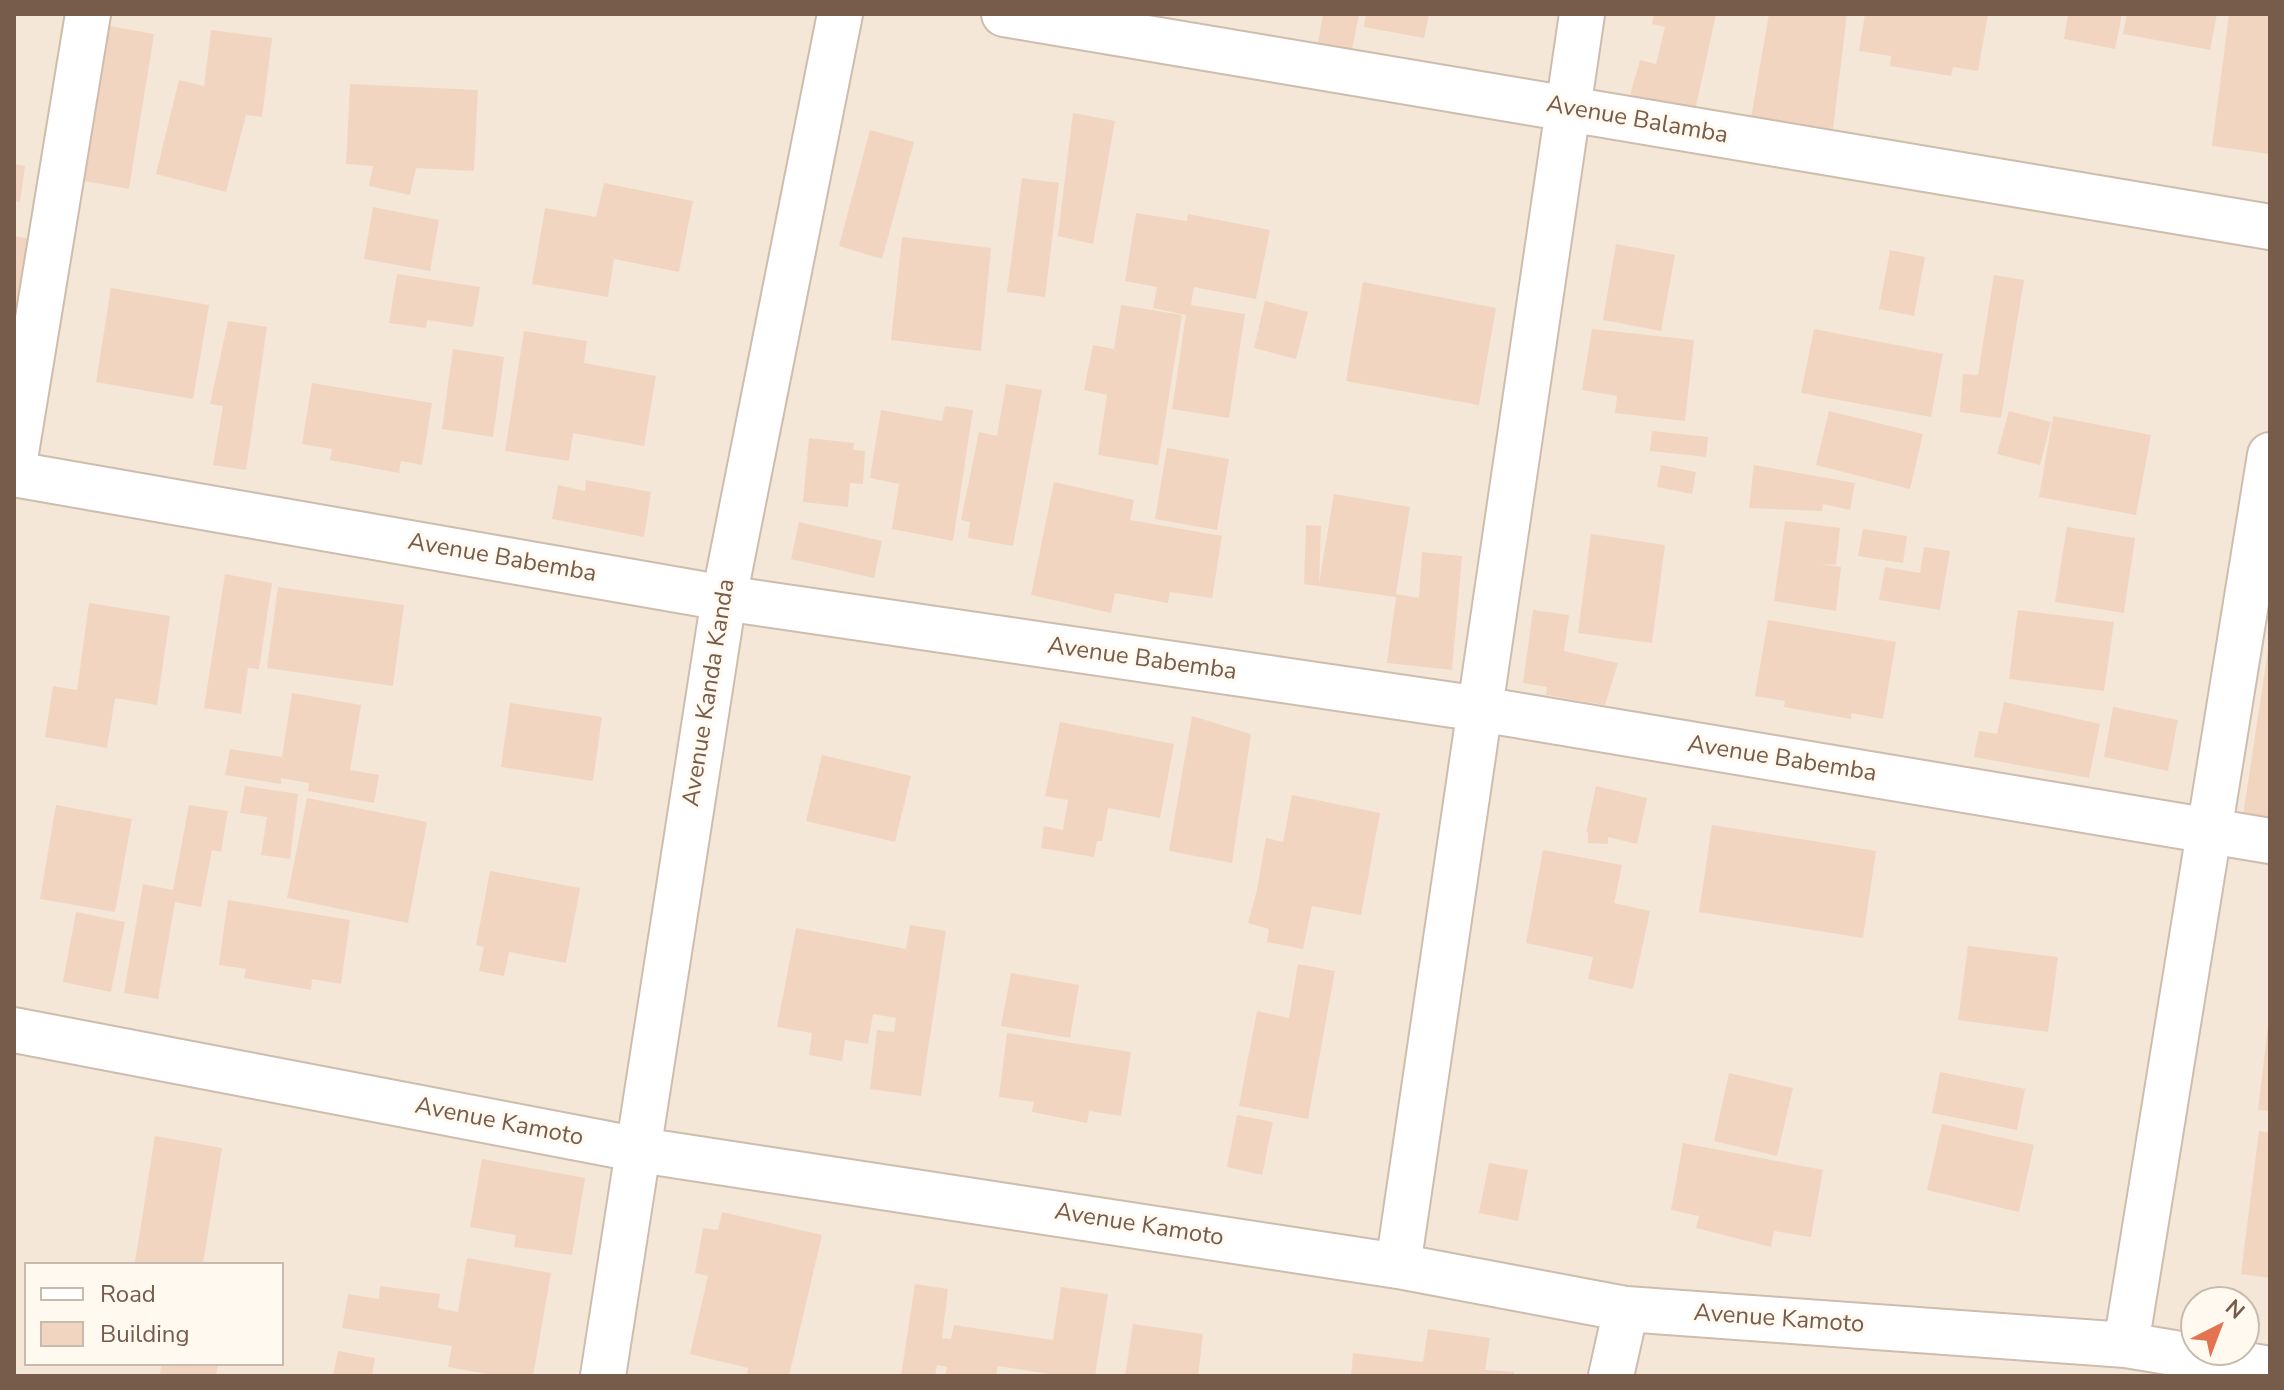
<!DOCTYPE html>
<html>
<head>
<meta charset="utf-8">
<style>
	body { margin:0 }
	#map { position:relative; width:2284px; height:1390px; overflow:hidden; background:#fcf5e9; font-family:"Nunito Sans",sans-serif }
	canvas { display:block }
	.frame { position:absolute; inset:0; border:16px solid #775c4c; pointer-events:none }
	.legend { position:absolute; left:24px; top:1262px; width:260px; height:104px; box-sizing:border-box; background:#fff9ef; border:2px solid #c9baae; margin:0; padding:10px 14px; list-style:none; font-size:24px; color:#775c4c }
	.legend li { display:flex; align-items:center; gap:16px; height:40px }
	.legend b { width:40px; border:2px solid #c9baae }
	.north { position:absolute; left:2180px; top:1286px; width:80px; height:80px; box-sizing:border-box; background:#fff9ef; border:2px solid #c9baae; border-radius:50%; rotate:42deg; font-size:22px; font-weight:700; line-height:32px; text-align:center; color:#775c4c }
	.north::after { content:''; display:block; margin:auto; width:28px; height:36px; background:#e37451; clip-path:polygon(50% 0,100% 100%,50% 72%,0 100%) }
</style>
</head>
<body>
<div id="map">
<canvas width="2284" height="1390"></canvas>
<div class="frame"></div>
<ul class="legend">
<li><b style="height:10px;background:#fff"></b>Road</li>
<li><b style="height:22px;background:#f1d5c1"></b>Building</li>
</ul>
<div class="north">N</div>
</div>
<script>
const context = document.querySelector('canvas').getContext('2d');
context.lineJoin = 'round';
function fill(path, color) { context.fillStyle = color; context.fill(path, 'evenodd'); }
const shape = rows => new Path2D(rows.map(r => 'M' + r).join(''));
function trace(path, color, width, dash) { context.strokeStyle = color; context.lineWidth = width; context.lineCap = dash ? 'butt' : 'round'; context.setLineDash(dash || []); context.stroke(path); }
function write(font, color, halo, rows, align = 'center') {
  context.font = font + ' "Nunito Sans",sans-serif'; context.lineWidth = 6; context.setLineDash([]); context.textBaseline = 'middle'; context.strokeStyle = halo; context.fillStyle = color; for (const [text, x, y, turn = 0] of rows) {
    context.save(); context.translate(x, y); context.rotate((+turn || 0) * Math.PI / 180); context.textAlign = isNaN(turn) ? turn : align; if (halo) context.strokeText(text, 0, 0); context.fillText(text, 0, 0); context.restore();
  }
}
fill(shape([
	[14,14,2270,14,2270,1376,14,1376],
	[26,1264,282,1264,282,1364,26,1364],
	[2196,1302,2244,1302,2244,1350,2196,1350]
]), '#f4e7d7');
fill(shape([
	[1323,14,1359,14,1351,55,1317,49],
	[1366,14,1429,14,1424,38,1364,27],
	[1654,14,1716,14,1695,111,1630,95,1640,60,1656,64,1665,27,1652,24],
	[1769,14,1847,14,1833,129,1751,118],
	[1865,14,1988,14,1978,71,1953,67,1951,76,1890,66,1891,56,1859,51],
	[2068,14,2122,14,2115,49,2064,39],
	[2127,14,2217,14,2210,50,2123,34],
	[2229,14,2270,14,2270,154,2212,146],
	[98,24,154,34,129,189,73,179],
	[211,30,272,38,262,117,246,115,226,192,156,174,179,80,204,86],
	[350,84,478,90,474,171,416,168,410,195,369,186,373,166,346,164],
	[1073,113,1115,121,1093,244,1058,236],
	[870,130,914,142,882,259,839,246],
	[14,164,25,166,20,202,14,201],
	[1022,178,1059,183,1045,297,1007,292],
	[604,183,693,201,679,272,614,259,608,297,532,284,545,208,596,217],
	[373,207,439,220,430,271,364,259],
	[1136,213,1187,221,1188,214,1270,230,1256,299,1194,287,1191,305,1245,314,1229,418,1172,409,1186,315,1153,308,1157,287,1125,281],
	[14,236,31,239,14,337],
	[902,237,991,248,981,351,891,340],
	[1616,244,1675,255,1661,331,1603,320],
	[1890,250,1925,257,1914,316,1879,309],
	[397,274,480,287,473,327,427,320,426,328,389,323],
	[1994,275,2024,280,2001,418,1960,412,1963,374,1978,375],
	[1363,282,1496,308,1479,405,1346,381],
	[111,288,209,305,193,399,96,382],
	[1265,301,1308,312,1296,359,1254,348],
	[1121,305,1182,315,1158,465,1098,455,1107,395,1084,390,1093,345,1114,349],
	[228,321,267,327,246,470,213,465,223,406,210,404],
	[1592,329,1694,340,1685,421,1615,413,1617,396,1582,390],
	[1814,329,1943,354,1931,417,1801,393],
	[524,331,587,341,584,363,656,376,644,446,573,433,569,461,505,451],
	[453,349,504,357,493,437,442,429],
	[312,383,432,403,422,465,401,461,399,473,330,460,332,449,302,444],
	[1006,384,1042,390,1013,546,968,538,970,522,961,520,979,432,997,436],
	[945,406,973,410,953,541,892,529,899,484,870,478,881,410,942,421],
	[1829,411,1923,434,1910,489,1816,465],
	[2009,411,2051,422,2040,465,1997,454],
	[2053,416,2151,435,2136,515,2039,497],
	[1652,431,1708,437,1706,457,1650,451],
	[809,438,854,443,853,450,865,451,863,484,850,483,848,507,803,502],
	[1167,448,1229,459,1217,530,1155,519],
	[1661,465,1696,472,1692,494,1657,487],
	[1754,465,1855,483,1850,510,1823,504,1822,511,1749,508],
	[586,480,651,492,644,537,552,519,558,485,585,491],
	[1054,482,1134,500,1130,520,1222,536,1212,598,1170,592,1168,603,1115,593,1111,613,1031,595],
	[1334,494,1410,507,1396,594,1419,598,1422,552,1462,556,1452,670,1387,663,1396,597,1304,584,1306,525,1321,526,1319,584],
	[1785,521,1840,528,1836,565,1820,564,1841,567,1836,611,1774,601],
	[799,522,882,541,874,578,791,559],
	[2067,527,2135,538,2124,613,2055,602],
	[1863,529,1907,536,1903,563,1858,556],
	[1591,534,1665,545,1652,643,1578,633],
	[1924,547,1950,551,1940,610,1879,600,1885,567,1920,573],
	[225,574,272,583,259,669,248,668,241,714,204,708],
	[278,587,404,605,393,686,267,668],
	[89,603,170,616,157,705,115,698,107,748,45,737,53,686,77,690],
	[1533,610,1569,615,1564,651,1618,663,1605,705,1546,695,1547,687,1523,683],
	[2018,610,2114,622,2104,691,2009,679],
	[1768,620,1896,642,1883,719,1851,713,1851,719,1784,707,1785,701,1755,696],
	[2268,650,2270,651,2270,826,2242,822],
	[292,693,361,705,350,770,379,775,374,803,308,791,309,783,281,778,281,784,225,775,230,749,282,757],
	[2004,702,2100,724,2089,778,1974,757,1979,731,1997,734],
	[510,703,602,717,593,781,501,767],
	[2113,707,2178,720,2168,771,2104,757],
	[1192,716,1251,734,1232,863,1169,851],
	[1060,722,1174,744,1160,818,1108,808,1102,841,1097,841,1094,857,1041,848,1044,826,1063,830,1068,800,1045,796],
	[822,755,911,776,895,842,806,821],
	[245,786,298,794,290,859,261,855,267,817,240,813],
	[1596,786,1647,798,1637,844,1608,837,1608,844,1588,843,1588,832,1586,833],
	[1292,795,1380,813,1361,915,1312,906,1303,949,1267,942,1269,929,1248,923,1257,890,1266,838,1283,842],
	[307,798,427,822,408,923,287,898],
	[56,805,132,819,115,912,40,899],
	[189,805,228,811,221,852,212,850,201,907,175,902,158,999,124,993,143,884,173,890],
	[1712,825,1876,851,1863,938,1699,912],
	[1543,850,1622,865,1614,903,1650,911,1633,989,1588,979,1593,957,1526,943],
	[490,871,580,888,566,963,509,952,504,976,479,971,484,947,476,945],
	[228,900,350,920,341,984,312,979,311,990,244,978,246,969,219,965],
	[76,912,125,922,111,992,63,982],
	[910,925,946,931,921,1096,870,1089,877,1030,894,1032,896,1018,873,1014,868,1044,845,1040,842,1061,809,1055,812,1033,777,1027,796,928,906,949],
	[1968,946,2058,957,2048,1032,1958,1020],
	[1298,964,1335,971,1308,1119,1239,1106,1257,1011,1289,1018],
	[1011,973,1079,985,1070,1038,1001,1026],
	[2268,1026,2270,1026,2270,1111,2258,1110],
	[1007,1033,1131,1052,1121,1116,1089,1111,1087,1123,1032,1112,1034,1102,999,1097],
	[1940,1072,2025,1089,2017,1130,1932,1113],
	[1729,1073,1793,1088,1777,1156,1714,1141],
	[1237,1115,1273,1122,1262,1175,1227,1167],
	[1942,1124,2034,1145,2019,1212,1927,1190],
	[2259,1131,2270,1133,2270,1278,2241,1274],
	[155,1136,222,1148,203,1264,135,1262],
	[1683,1143,1823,1170,1811,1237,1774,1231,1771,1247,1696,1228,1699,1216,1671,1210],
	[482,1159,585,1178,572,1255,514,1247,516,1235,470,1227],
	[1489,1163,1528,1170,1518,1221,1479,1213],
	[722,1212,822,1235,789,1376,747,1376,748,1368,690,1354,708,1276,695,1273,703,1228,718,1230],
	[467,1258,551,1273,533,1376,499,1376,448,1367,452,1346,342,1328,348,1294,379,1299,380,1286,440,1294,438,1308,458,1312],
	[915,1284,948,1289,942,1338,951,1339,954,1325,1053,1340,1061,1287,1108,1294,1095,1376,1062,1376,998,1366,996,1376,945,1376,947,1367,937,1365,935,1376,901,1376],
	[1133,1324,1203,1334,1198,1376,1125,1376],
	[1428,1329,1490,1338,1485,1370,1514,1372,1514,1376,1351,1376,1353,1353,1423,1362],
	[338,1351,375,1358,372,1376,333,1376],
	[161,1364,218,1364,216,1376,160,1376]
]), '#f1d5c1');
const minor = shape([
	[1004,14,2270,227],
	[14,465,88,14],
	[14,474,724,598,1480,709,2270,841],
	[14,1030,640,1150,1398,1266,1626,1309,2126,1345,2270,1369],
	[1398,1266,1582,14],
	[2126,1345,2270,455],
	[603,1376,724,598,840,14],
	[1611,1376,1626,1309]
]);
trace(minor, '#cebdae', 48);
trace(minor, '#fff', 44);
write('24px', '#775c4c', '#fff9ef', [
	["Avenue Balamba",1637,121,10],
	["Avenue Babemba",502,559,10],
	["Avenue Babemba",1142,660,8],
	["Avenue Kanda Kanda",710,693,-81],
	["Avenue Babemba",1782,760,9],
	["Avenue Kamoto",499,1123,11],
	["Avenue Kamoto",1139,1226,9],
	["Avenue Kamoto",1779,1320,4]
]);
</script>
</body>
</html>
